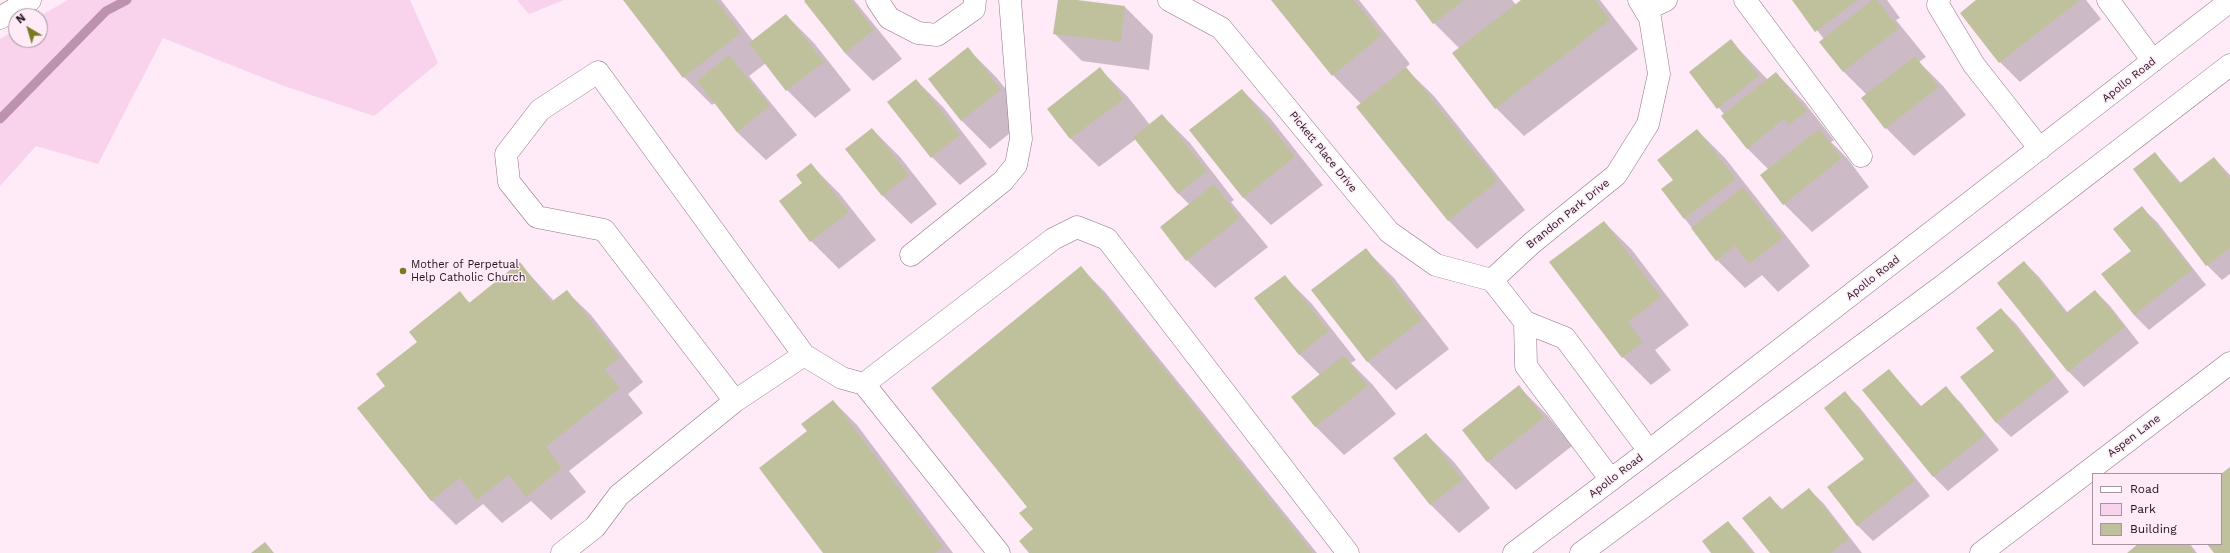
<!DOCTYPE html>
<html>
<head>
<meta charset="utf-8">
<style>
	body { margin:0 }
	#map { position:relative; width:2230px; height:553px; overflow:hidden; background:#ffeaf8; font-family:"Work Sans",sans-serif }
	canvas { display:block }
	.legend { position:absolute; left:2092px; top:473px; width:130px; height:72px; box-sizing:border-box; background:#ffeaf8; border:1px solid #a594a0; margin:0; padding:5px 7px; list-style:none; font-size:12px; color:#1f141c }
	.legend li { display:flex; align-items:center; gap:8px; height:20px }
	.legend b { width:20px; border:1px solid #a594a0 }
	.north { position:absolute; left:8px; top:8px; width:40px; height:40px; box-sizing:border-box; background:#ffeaf8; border:1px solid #a594a0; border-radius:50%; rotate:322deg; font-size:11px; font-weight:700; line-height:16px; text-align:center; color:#1f141c }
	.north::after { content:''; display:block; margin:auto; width:14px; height:18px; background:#797a22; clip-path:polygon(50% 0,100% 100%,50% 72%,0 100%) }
</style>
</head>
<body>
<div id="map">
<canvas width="2230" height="553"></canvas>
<ul class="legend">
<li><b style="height:5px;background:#fff"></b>Road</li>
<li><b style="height:11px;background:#f8d3eb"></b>Park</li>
<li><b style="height:11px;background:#bfc19d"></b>Building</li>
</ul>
<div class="north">N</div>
</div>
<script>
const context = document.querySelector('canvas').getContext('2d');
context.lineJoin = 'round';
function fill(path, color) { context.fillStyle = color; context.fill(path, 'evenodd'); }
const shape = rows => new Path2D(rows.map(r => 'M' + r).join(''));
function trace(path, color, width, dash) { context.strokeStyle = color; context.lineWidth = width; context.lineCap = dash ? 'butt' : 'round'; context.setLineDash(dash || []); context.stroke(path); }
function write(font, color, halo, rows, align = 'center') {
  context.font = font + ' "Work Sans",sans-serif'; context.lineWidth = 3; context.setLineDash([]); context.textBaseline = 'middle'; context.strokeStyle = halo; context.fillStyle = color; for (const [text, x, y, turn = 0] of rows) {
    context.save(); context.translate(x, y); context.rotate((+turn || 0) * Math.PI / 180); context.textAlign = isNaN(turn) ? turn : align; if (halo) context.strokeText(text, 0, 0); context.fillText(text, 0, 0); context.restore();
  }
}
fill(shape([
	[68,0,410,0,438,63,374,116,284,86,163,38,98,164,36,146,0,186,0,39,16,30,16,40,40,40,40,16],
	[517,0,564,0,529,14]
]), '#f8d3eb');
fill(shape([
	[624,0,721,0,753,41,786,15,814,43,851,90,815,118,787,90,766,63,749,76,797,135,766,160,737,132,715,103,712,105,684,77],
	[807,0,854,0,902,59,873,81,845,53],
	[1059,0,1125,7,1153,35,1149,70,1082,61,1054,33],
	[1272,0,1359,0,1410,64,1405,68,1434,96,1525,210,1477,249,1449,221,1361,104,1333,75],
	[1416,0,1512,0,1516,5,1523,0,1600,0,1638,49,1524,136,1496,108,1460,49,1434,23],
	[1793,0,1887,0,1900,18,1896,20,1926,57,1919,62,1943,86,1966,115,1914,156,1886,128,1867,95,1844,72,1820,42,1824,39],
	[1978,0,2086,0,2101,19,2020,82,2000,62,1962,13],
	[1731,41,1768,80,1776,73,1804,102,1834,140,1831,142,1847,158,1869,187,1812,232,1784,204,1768,169,1747,148,1724,114,1690,73],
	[968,49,996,77,1029,118,990,149,962,121,929,79],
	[1100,69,1128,97,1150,125,1162,115,1190,143,1234,200,1231,202,1268,247,1215,288,1187,260,1190,205,1178,193,1136,139,1099,167,1071,139,1048,109],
	[916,80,944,108,987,164,960,185,932,157,888,102],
	[1242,90,1270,118,1323,185,1271,225,1243,197],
	[872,129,900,157,937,204,911,224,883,196,846,149],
	[1697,130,1725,158,1810,266,1778,292,1762,275,1745,288,1717,260,1685,219],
	[2155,153,2181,183,2214,158,2230,175,2230,274,2222,280,2207,265,2134,169],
	[811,165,839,193,876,240,839,269,811,241],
	[2142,208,2157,222,2206,285,2149,330,2134,315,2132,252],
	[1604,222,1632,250,1689,325,1655,350,1671,370,1651,385,1623,357,1551,262],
	[1366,250,1394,278,1449,349,1396,390,1368,362,1313,291],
	[2024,262,2039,277,2068,313,2095,291,2110,306,2139,343,2084,387,2069,372,1998,283],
	[520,264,554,301,566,291,591,315,643,382,628,394,643,413,569,471,586,492,551,520,531,501,502,523,483,504,456,525,432,501,358,408,386,386,459,293,470,303],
	[1081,268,1105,292,1317,553,1030,553,1034,529,1028,507],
	[1284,276,1312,304,1356,360,1351,363,1372,384,1396,414,1344,455,1316,427,1292,397,1320,375,1299,354],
	[2001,309,2016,324,2069,392,2011,437,1996,422,1995,351],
	[1889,370,1922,407,1945,387,1960,402,1999,450,1948,491,1933,476],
	[1519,387,1547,415,1572,446,1516,490,1488,462,1463,430],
	[1845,393,1860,408,1930,496,1873,541,1858,526,1828,488,1865,459],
	[833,401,857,425,953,553,824,553,808,431],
	[1426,434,1454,462,1490,508,1459,533,1431,505,1395,458],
	[1809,489,1824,504,1862,553,1771,553,1770,497,1783,510],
	[1728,522,1742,537,1755,553,1712,553],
	[2140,544,2190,544,2197,553,2128,553]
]), '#0003');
trace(shape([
	[0,119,106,11,127,0]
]), '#bc92ae', 9);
fill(shape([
	[623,0,716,0,741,33,683,78],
	[805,0,851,0,874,30,845,53,804,1],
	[1058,0,1077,0,1125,6,1121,42,1053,34],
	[1271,0,1354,0,1382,35,1332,76],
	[1415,0,1464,0,1433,24],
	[1521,0,1595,0,1610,20,1495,109,1452,53],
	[1792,0,1858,0,1815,32],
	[1872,0,1877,0,1899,28,1843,72,1819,42],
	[1976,0,2080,0,1999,63,1960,13],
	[786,14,824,62,786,91,749,43],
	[1731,39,1759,76,1717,109,1689,72],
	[968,47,1001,90,961,121,928,79],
	[729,55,770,106,737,132,697,81],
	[1915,56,1939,87,1885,129,1861,98],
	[1100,67,1124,99,1070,139,1047,109],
	[1406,67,1498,181,1448,221,1356,107],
	[1776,72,1807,111,1789,125,1784,119,1747,149,1721,116],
	[916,79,960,135,931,158,887,102],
	[1242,89,1295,157,1243,198,1189,130],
	[1162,114,1207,171,1178,194,1133,137],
	[872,128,909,175,882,196,845,149],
	[1697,129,1736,179,1684,219,1661,189,1673,180,1657,160],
	[1819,129,1842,158,1783,205,1760,175],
	[2155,152,2179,184,2214,157,2230,179,2230,248,2206,266,2133,169],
	[811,163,849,212,810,242,779,201,802,183,796,175],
	[1214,184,1240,218,1186,261,1160,227],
	[1743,187,1783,238,1749,264,1735,246,1716,261,1691,228],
	[2142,206,2192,270,2134,315,2101,274,2131,251,2113,229],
	[1604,221,1661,297,1628,322,1643,342,1622,358,1549,262],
	[1366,248,1422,320,1367,362,1311,290],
	[2024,261,2066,313,2095,290,2125,327,2068,372,1997,283],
	[520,262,551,302,567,290,620,358,605,369,620,388,546,447,562,468,526,497,509,475,477,500,460,478,431,501,357,408,385,386,376,374,417,342,409,332,460,291,469,303],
	[1081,266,1313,553,1029,553,1019,541,1033,529,1019,513,1027,507,931,388],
	[1285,275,1329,331,1299,355,1254,298],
	[2001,308,2055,377,1996,423,1960,377,1994,351,1976,328],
	[1344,355,1368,386,1315,427,1291,397],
	[1889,369,1920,407,1946,386,1985,435,1933,477,1862,390],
	[1519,385,1544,418,1487,462,1462,430],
	[1845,391,1915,481,1857,526,1827,487,1864,459,1824,408],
	[833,400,943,547,935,553,823,553,759,468,807,431,801,424],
	[1426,433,1463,480,1430,505,1393,458],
	[2230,467,2230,553,2214,553,2207,544,2221,544,2221,474],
	[1809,488,1849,539,1831,553,1770,553,1742,518,1770,496,1781,510],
	[1728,521,1753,553,1711,553,1702,541],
	[265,542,274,553,251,553],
	[2138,544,2188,544,2195,553,2127,553]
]), '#bfc19d');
const minor = shape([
	[877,0,889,18,918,33,937,35,974,9,975,0],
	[1169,0,1221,28,1389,232,1436,265,1492,280],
	[1745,0,1861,156],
	[1939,0,1938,5,1974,65,2040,149],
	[2108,0,2153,61],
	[1645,10,1666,0],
	[0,18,30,0],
	[911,255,1003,181,1016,165,1021,139,1010,0],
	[1492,280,1532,243,1616,175,1648,124,1659,74,1650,18,1639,0],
	[1492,280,1525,322,1565,338,1649,451],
	[1525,322,1526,366,1611,480],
	[864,384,1053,239,1077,227,1107,239,1348,553],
	[735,401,804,355],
	[562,553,595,527,619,495,735,401,604,230,537,217,509,182,506,154,540,110,598,72,804,355,842,378,864,384,999,553],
	[1514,553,1649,451,2230,1],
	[1581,553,1941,287,2230,65],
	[1981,553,2230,363]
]);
trace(minor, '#927388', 23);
trace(minor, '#fff', 22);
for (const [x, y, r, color] of [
	[403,271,4,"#797a22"]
]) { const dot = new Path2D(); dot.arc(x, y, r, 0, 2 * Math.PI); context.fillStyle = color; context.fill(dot); trace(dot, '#ffeaf8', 1.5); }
write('11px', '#1f141c', '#ffeaf8', [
	["Apollo Road",2129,80,-38],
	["Pickett Place Drive",1323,152,51],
	["Brandon Park Drive",1568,214,-39],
	["Apollo Road",1873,278,-38],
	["Aspen Lane",2134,436,-37],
	["Apollo Road",1616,476,-37]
]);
write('11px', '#1f141c', '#ffeaf8', [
	["Mother of Perpetual",411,265],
	["Help Catholic Church",411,278]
], 'left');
</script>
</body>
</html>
